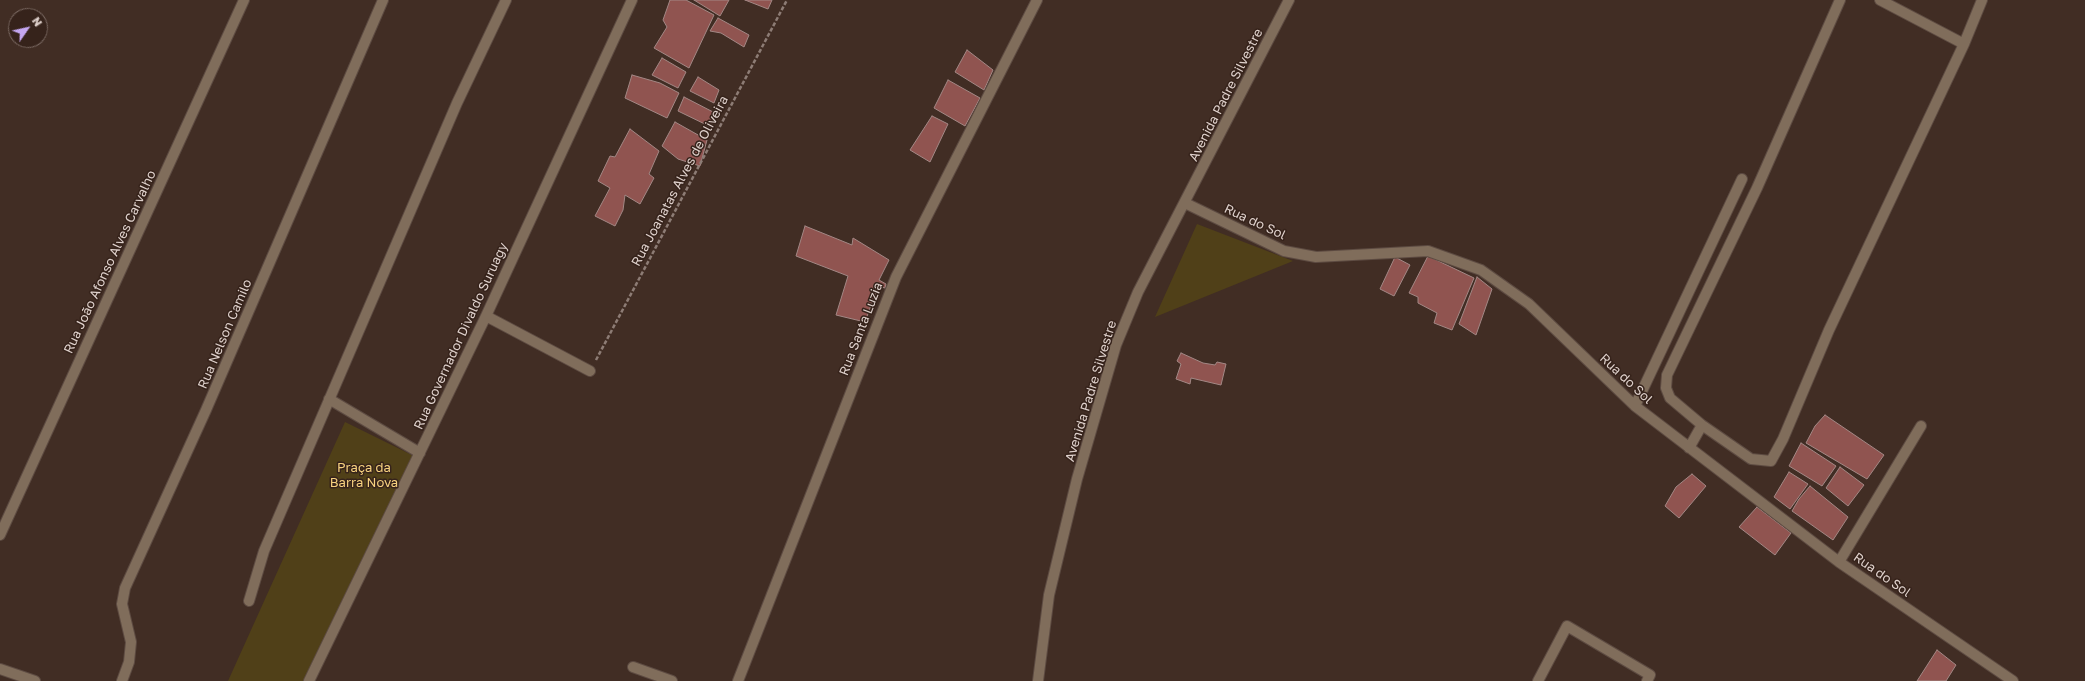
<!DOCTYPE html>
<html>
<head>
<meta charset="utf-8">
<style>
	body { margin:0 }
	#map { position:relative; width:2085px; height:681px; overflow:hidden; background:#412d24; font-family:"Golos Text",sans-serif }
	canvas { display:block }
	.north { position:absolute; left:8px; top:8px; width:40px; height:40px; box-sizing:border-box; background:#36231b; border:1px solid #7a6962; border-radius:50%; rotate:56deg; font-size:11px; font-weight:700; line-height:16px; text-align:center; color:#dfd1cc }
	.north::after { content:''; display:block; margin:auto; width:14px; height:18px; background:#c5a7f1; clip-path:polygon(50% 0,100% 100%,50% 72%,0 100%) }
</style>
</head>
<body>
<div id="map">
<canvas width="2085" height="681"></canvas>
<div class="north">N</div>
</div>
<script>
const context = document.querySelector('canvas').getContext('2d');
context.lineJoin = 'round';
function fill(path, color) { context.fillStyle = color; context.fill(path, 'evenodd'); }
const shape = rows => new Path2D(rows.map(r => 'M' + r).join(''));
function trace(path, color, width, dash) { context.strokeStyle = color; context.lineWidth = width; context.lineCap = dash ? 'butt' : 'round'; context.setLineDash(dash || []); context.stroke(path); }
function write(font, color, halo, rows, align = 'center') {
  context.font = font + ' "Golos Text",sans-serif'; context.lineWidth = 3; context.setLineDash([]); context.textBaseline = 'middle'; context.strokeStyle = halo; context.fillStyle = color; for (const [text, x, y, turn = 0] of rows) {
    context.save(); context.translate(x, y); context.rotate((+turn || 0) * Math.PI / 180); context.textAlign = isNaN(turn) ? turn : align; if (halo) context.strokeText(text, 0, 0); context.fillText(text, 0, 0); context.restore();
  }
}
fill(shape([
	[1197,224,1293,261,1155,317],
	[345,422,416,457,308,681,228,681]
]), '#504018');
const building = shape([
	[670,0,686,0,714,15,689,68,654,48,667,27,663,20,670,0],
	[694,0,729,0,720,16,694,0],
	[745,0,772,0,768,9,745,0],
	[718,18,749,35,744,47,721,33,710,31,718,18],
	[967,50,993,70,984,90,955,72,967,50],
	[662,58,686,72,678,88,652,75,662,58],
	[632,75,660,83,679,93,667,118,625,98,632,75],
	[698,77,719,90,714,103,690,91,698,77],
	[948,80,980,98,965,126,934,108,948,80],
	[684,97,715,113,711,127,678,111,684,97],
	[932,116,948,124,930,162,910,150,932,116],
	[675,122,707,140,700,166,678,159,662,146,675,122],
	[630,129,659,151,649,174,654,178,640,204,625,195,623,210,615,226,595,216,610,188,598,181,610,156,615,157,630,129],
	[805,226,852,245,853,238,889,260,879,280,886,284,885,288,878,286,865,322,836,315,848,276,796,256,805,226],
	[1428,256,1474,278,1452,330,1434,323,1437,313,1418,303,1418,297,1409,293,1428,256],
	[1395,257,1410,265,1394,296,1380,289,1395,257],
	[1477,277,1492,289,1476,335,1459,324,1477,277],
	[1181,353,1203,363,1215,365,1217,362,1226,364,1221,385,1191,378,1190,384,1176,379,1181,364,1177,361,1181,353],
	[1825,415,1884,455,1867,479,1806,443,1815,426,1825,415],
	[1801,443,1836,466,1822,486,1789,466,1801,443],
	[1840,467,1864,485,1848,506,1826,488,1840,467],
	[1789,472,1808,484,1790,509,1774,497,1789,472],
	[1692,474,1706,486,1679,518,1665,506,1676,487,1692,474],
	[1810,486,1848,517,1833,540,1792,511,1799,499,1810,486],
	[1757,507,1791,533,1775,555,1739,527,1757,507],
	[1937,650,1956,665,1946,681,1917,681,1937,650]
]);
fill(building, '#905450');
trace(building, '#a38885', 1);
const minor = shape([
	[1840,0,1757,188,1667,375,1666,388,1670,398,1702,425,1751,459,1771,461,1783,439,1829,330,1964,44,1982,0],
	[1880,0,1964,44],
	[1185,203,1284,251,1316,257,1428,251,1481,270,1529,304,1635,406,1839,562,2013,681],
	[486,316,590,371],
	[329,399,420,453],
	[1635,406,1742,179],
	[1689,448,1702,425],
	[0,535,244,0],
	[1839,562,1921,426],
	[249,601,264,551,457,103,506,0],
	[633,667,672,681],
	[0,669,35,681],
	[122,681,129,662,131,642,122,604,125,588,206,410,383,0],
	[309,681,486,316,632,0],
	[738,681,896,277,1037,0],
	[1038,681,1049,595,1077,479,1116,345,1138,292,1289,0],
	[1538,681,1567,626,1650,675,1647,681]
]);
trace(minor, '#5d4b42', 12);
trace(shape([
	[596,360,787,0]
]), '#8d7c75', 2.5, [4, 2]);
trace(minor, '#806d5b', 10);
write('13px', '#dfd1cc', '#36231b', [
	["Avenida Padre Silvestre",1226,95,-63],
	["Rua Joanatas Alves de Oliveira",680,181,-62],
	["Rua do Sol",1255,222,25],
	["Rua João Afonso Alves Carvalho",110,262,-65],
	["Rua Santa Luzia",861,329,-69],
	["Rua Nelson Camilo",225,334,-67],
	["Rua Governador Divaldo Suruagy",461,336,-65],
	["Rua do Sol",1626,379,43],
	["Avenida Padre Silvestre",1091,391,-73],
	["Rua do Sol",1882,575,35]
]);
write('13px', '#f6d17e', '#36231b', [
	["Praça da",364,468],
	["Barra Nova",364,483]
]);
</script>
</body>
</html>
